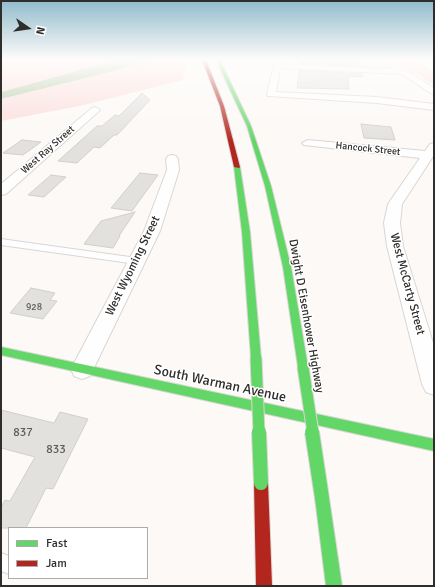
<!DOCTYPE html>
<html>
<head>
<meta charset="utf-8">
<style>
	body { margin:0 }
	#map { position:relative; width:435px; height:587px; overflow:hidden; background:#fcf9f6; font-family:Signika,sans-serif }
	canvas { display:block }
	.frame { position:absolute; inset:0; border:2px solid #302e2c; pointer-events:none }
	.legend { position:absolute; left:8px; top:527px; width:140px; height:52px; box-sizing:border-box; background:#fff; border:1px solid #acabab; margin:0; padding:5px 7px; list-style:none; font-size:12px; color:#302e2c }
	.legend li { display:flex; align-items:center; gap:8px; height:20px }
	.legend b { width:20px; border:1px solid #acabab }
	.north { position:absolute; left:8px; top:8px; width:40px; height:40px; -webkit-text-stroke:3px #fff; paint-order:stroke; rotate:103deg; font-size:11px; font-weight:700; line-height:16px; text-align:center; color:#302e2c }
	.north::after { content:''; display:block; margin:auto; width:14px; height:18px; background:#302e2c; clip-path:polygon(50% 0,100% 100%,50% 72%,0 100%) }
</style>
</head>
<body>
<div id="map">
<canvas width="435" height="587"></canvas>
<div class="frame"></div>
<ul class="legend">
<li><b style="height:5px;background:#63d668"></b>Fast</li>
<li><b style="height:5px;background:#b3261e"></b>Jam</li>
</ul>
<div class="north">N</div>
</div>
<script>
const context = document.querySelector('canvas').getContext('2d');
context.lineJoin = 'round';
function fill(path, color) { context.fillStyle = color; context.fill(path, 'evenodd'); }
const shape = rows => new Path2D(rows.map(r => 'M' + r).join(''));
function trace(path, color, width, dash) { context.strokeStyle = color; context.lineWidth = width; context.lineCap = dash ? 'butt' : 'round'; context.setLineDash(dash || []); context.stroke(path); }
function write(font, color, halo, rows, align = 'center') {
  context.font = font + ' Signika,sans-serif'; context.lineWidth = 3; context.setLineDash([]); context.textBaseline = 'middle'; context.strokeStyle = halo; context.fillStyle = color; for (const [text, x, y, turn = 0] of rows) {
    context.save(); context.translate(x, y); context.rotate((+turn || 0) * Math.PI / 180); context.textAlign = isNaN(turn) ? turn : align; if (halo) context.strokeText(text, 0, 0); context.fillText(text, 0, 0); context.restore();
  }
}
fill(shape([
	[1,60,117,60,1,92],
	[152,60,187,60,183,80,84,105,1,121,1,99,106,73],
	[394,60,413,60,434,72,434,85]
]), '#fbdcd9');
fill(shape([
	[117,60,152,60,106,73,1,99,1,92]
]), '#aec69f');
const building = shape([
	[301,61,360,63,360,66,300,63,301,61],
	[299,70,362,74,363,77,348,76,349,89,297,88,299,70],
	[142,93,150,100,117,135,114,135,100,148,94,147,77,163,58,161,97,126,102,126,115,115,119,116,142,93],
	[361,124,391,127,395,140,364,138,361,124],
	[22,140,41,142,23,155,3,153,22,140],
	[140,173,158,175,132,211,111,208,140,173],
	[51,175,66,177,44,197,28,195,51,175],
	[135,212,119,236,120,236,113,248,84,244,101,221,135,212],
	[31,288,55,293,50,300,57,301,43,319,10,313,31,288],
	[1,410,54,423,60,412,88,419,53,489,46,488,26,528,1,528,1,507,5,500,10,501,35,457,1,448,1,410]
]);
fill(building, '#e3e1de');
trace(building, '#d0cfcc', 1);
const lane = shape([
	[1,239,137,258,142,261,137,264,1,245,1,239],
	[1,553,9,556,9,574,1,571,1,553]
]);
const street = shape([
	[275,60,281,60,281,64,393,69,389,66,393,64,396,64,434,88,434,95,401,74,280,68,276,92,377,97,434,104,434,110,377,103,268,96,267,94,275,60],
	[95,107,100,110,98,112,6,194,1,195,1,184,92,108,95,107],
	[308,140,425,151,430,144,434,143,434,155,402,204,400,223,403,246,434,346,434,395,426,392,422,384,387,246,384,223,388,204,420,158,304,145,302,143,308,140],
	[172,155,176,156,178,159,179,170,160,231,90,376,82,379,74,376,71,369,144,231,167,170,166,159,168,156,172,155]
]);
const fast = shape([
	[216,60,220,60,251,126,271,186,291,267,308,367,307,370,303,372,299,370,298,367,283,267,265,186,247,126,216,60],
	[237,165,240,167,250,232,261,358,260,361,256,363,252,361,251,358,242,232,234,167,237,165],
	[1,347,434,439,434,451,1,355,1,347],
	[322,491,327,493,329,498,342,586,326,586,315,498,317,493,322,491]
]);
const jam = shape([
	[202,60,206,60,224,106,240,167,239,168,234,167,220,106,202,60],
	[261,476,266,478,268,483,272,586,256,586,254,483,256,478,261,476]
]);
trace(lane, '#d9d7d4', 2);
trace(street, '#d9d7d4', 2);
trace(fast, '#d9d7d4', 2);
trace(jam, '#d9d7d4', 2);
fill(lane, '#fffefe');
fill(street, '#fffefe');
fill(fast, '#63d668');
fill(jam, '#b3261e');
trace(shape([
	[427,60,434,64]
]), '#cecdcc', 1, [2.5, 1]);
const fastBridgeFar1 = shape([
	[256,358,259,433],
	[303,367,313,433]
]);
const fastBridge = shape([
	[259,432,261,483],
	[312,432,322,498]
]);
trace(fastBridgeFar1, '#d9d7d4', 13, []);
trace(fastBridge, '#d9d7d4', 16, []);
trace(fastBridgeFar1, '#63d668', 11);
trace(fastBridge, '#63d668', 14);
const sky = context.createLinearGradient(0, 0, 0, 142);
sky.addColorStop(0, '#91bbcb');
sky.addColorStop(0.42, '#fefcfb');
sky.addColorStop(1, '#fefcfb00');
context.fillStyle = sky;
context.fillRect(0, 0, 435, 142);
write('10px', '#302e2c', '#fff', [
	["Hancock Street",368,149,6],
	["West Ray Street",48,150,-41]
]);
write('10px', '#5e5c5a', null, [
	["928",34,307]
]);
write('12px', '#302e2c', '#fff', [
	["West Wyoming Street",133,266,-64],
	["West McCarty Street",407,284,75],
	["Dwight D Eisenhower Highway",306,316,80]
]);
write('12px', '#5e5c5a', null, [
	["837",23,433],
	["833",56,450]
]);
write('14px', '#302e2c', '#fff', [
	["South Warman Avenue",220,384,12]
]);
</script>
</body>
</html>
